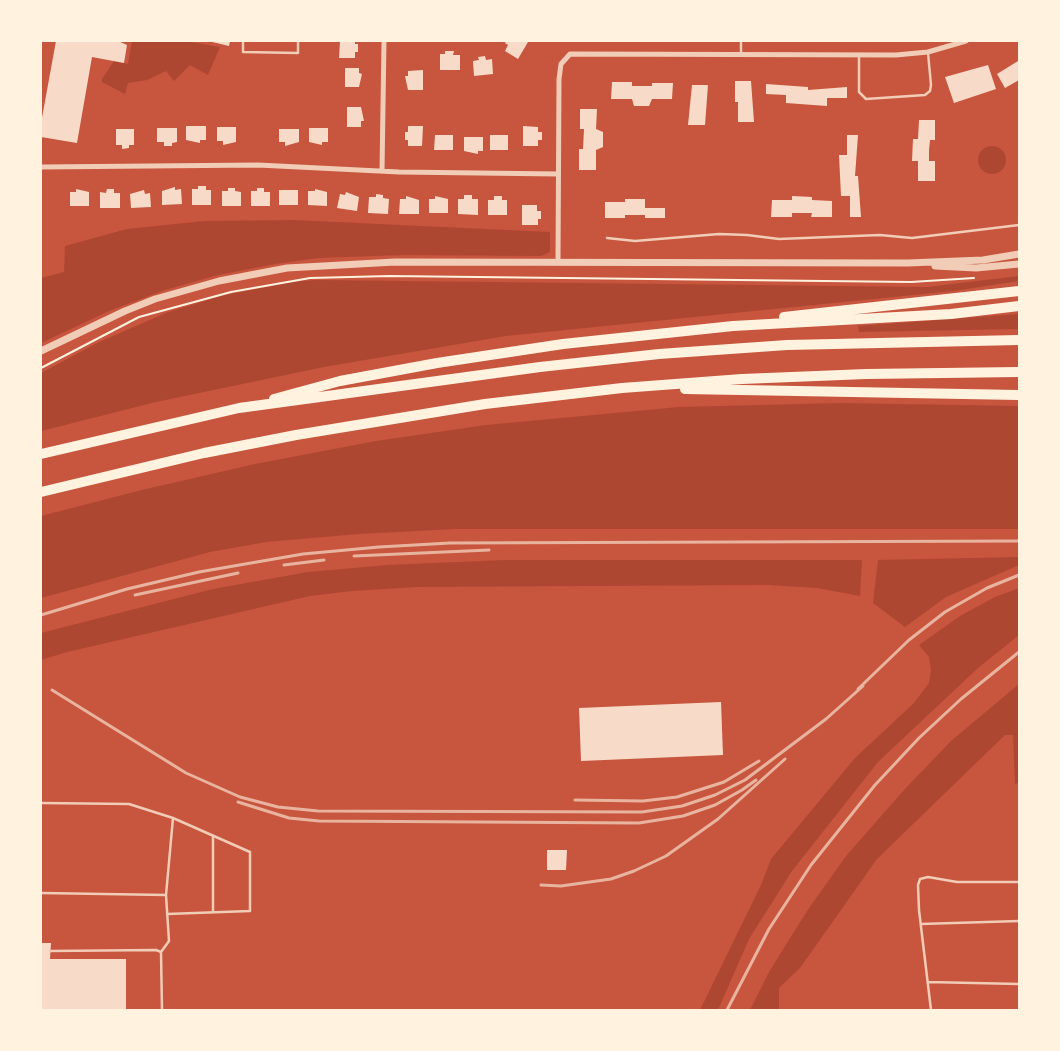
<!DOCTYPE html>
<html>
<head>
<meta charset="utf-8">
<style>
	body { margin:0 }
	#map { position:relative; width:1060px; height:1051px; overflow:hidden; background:#c8553d; font-family:"Source Sans 3",sans-serif }
	canvas { display:block }
	.frame { position:absolute; inset:0; border:42px solid #fff3e0; pointer-events:none }
</style>
</head>
<body>
<div id="map">
<canvas width="1060" height="1051"></canvas>
<div class="frame"></div>
</div>
<script>
const context = document.querySelector('canvas').getContext('2d');
context.lineJoin = 'round';
function fill(path, color) { context.fillStyle = color; context.fill(path, 'evenodd'); }
const shape = rows => new Path2D(rows.map(r => 'M' + r).join(''));
function trace(path, color, width, dash) { context.strokeStyle = color; context.lineWidth = width; context.lineCap = dash ? 'butt' : 'round'; context.setLineDash(dash || []); context.stroke(path); }
fill(shape([
	[132,41,185,41,220,47,208,75,190,65,174,81,166,71,147,80,128,83,125,94,102,82,102,79,114,61,128,64],
	'978 160a14 14 0 1 1 28 0a14 14 0 1 1-28 0Z',
	[294,220,550,232,550,252,541,256,403,255,318,258,275,264,214,276,165,290,109,311,41,343,41,278,64,272,65,246,127,229,204,221],
	[1019,276,1019,281,953,291,506,336,324,367,156,402,41,431,41,373,97,343,168,312,225,295,292,282,316,280,927,287],
	[1019,314,1019,329,859,332,858,326],
	[840,403,1019,406,1019,529,456,529,359,534,266,542,210,552,41,598,41,516,142,490,255,464,376,441,486,425,679,407],
	[1019,557,1019,565,946,597,905,627,873,603,878,560],
	[504,560,862,560,860,596,817,588,767,585,418,587,352,591,310,596,67,652,41,660,41,633,213,589,308,572,387,565],
	[1019,588,1019,635,978,668,878,762,792,871,749,939,718,1010,700,1010,761,885,771,859,855,758,914,703,929,683,931,670,929,657,919,645,960,616,995,597],
	[1019,684,1019,783,1015,784,1013,735,1005,735,877,859,800,968,779,988,779,1010,750,1010,769,972,807,911,846,856,904,790,951,741]
]), '#ae4732');
fill(shape([
	[56,41,118,41,127,45,124,63,92,57,77,143,41,137,41,123],
	[208,41,230,41,229,46],
	[340,41,355,41,355,44,358,44,358,52,355,52,355,58,339,58],
	[506,41,527,41,528,42,518,59,505,51,508,45,505,43],
	[445,51,454,51,453,55,460,55,460,70,440,70,440,54,445,54],
	[485,56,486,60,492,59,493,74,474,76,473,61,479,60,478,57],
	[1018,61,1019,80,1005,88,997,74],
	[988,65,996,89,954,103,945,77],
	[345,68,359,68,359,73,362,74,359,87,345,87],
	[423,70,423,90,408,90,405,76,408,76,408,71],
	[735,81,751,81,754,122,738,122,738,102,735,102],
	[612,82,632,82,632,86,652,86,652,83,673,83,672,99,652,99,649,106,634,106,632,99,611,99],
	[766,84,808,87,808,90,847,87,847,98,827,98,827,106,786,103,786,95,766,94],
	[692,85,708,85,705,125,688,125],
	[347,107,361,107,364,121,361,121,361,127,347,127],
	[580,109,597,109,596,129,603,132,603,147,596,150,596,170,579,170,579,149,583,149,584,129,580,129],
	[919,120,935,120,935,140,930,140,929,150,929,161,935,161,935,181,918,181,918,161,912,161,913,139,918,139],
	[186,126,206,126,206,140,200,140,200,143,186,140],
	[408,126,423,126,422,146,408,146,408,140,405,140,405,132,408,132],
	[523,126,538,127,538,132,542,132,542,140,538,140,538,146,523,146],
	[217,127,236,127,236,142,223,145,223,141,217,141],
	[157,128,177,128,177,142,172,143,172,146,164,146,164,142,157,142],
	[309,128,328,128,328,142,322,142,322,145,309,142],
	[116,129,134,129,134,145,129,145,129,148,122,149,122,145,116,145],
	[279,129,299,129,299,142,285,146,285,142,279,142],
	[435,135,453,135,453,150,434,150],
	[490,135,508,135,508,150,490,150],
	[847,135,858,135,855,176,858,176,861,217,850,217,850,196,841,196,839,155,847,155],
	[464,137,483,137,483,151,478,151,478,154,464,151],
	[198,186,206,186,206,190,211,190,211,205,192,205,192,189,198,189],
	[175,187,175,190,181,189,182,204,162,205,162,191],
	[228,188,235,188,235,191,241,192,241,206,222,206,222,191,228,191],
	[257,188,264,188,264,192,270,192,270,206,251,206,251,191,257,191],
	[76,189,89,192,89,206,70,206,70,192,76,192],
	[107,189,114,189,114,193,120,193,120,208,100,208,100,192,106,193],
	[315,189,327,192,327,206,308,205,308,191,315,191],
	[144,190,145,194,150,193,151,207,131,208,130,194],
	[279,190,298,190,298,205,279,205],
	[346,192,359,197,357,211,337,208,340,194,345,195],
	[376,194,383,195,383,198,389,199,388,214,368,213,369,197,376,197],
	[464,195,472,195,472,199,478,199,478,215,458,214,458,199,464,199],
	[406,196,419,200,419,214,399,214,400,199,406,199],
	[435,196,448,199,448,213,429,213,429,199,435,199],
	[494,196,502,196,502,200,507,200,507,215,488,215,488,200,494,200],
	[792,196,812,197,812,200,832,201,832,217,811,217,812,213,792,213,792,217,771,217,772,200,792,200],
	[625,199,645,199,645,208,665,208,665,218,645,218,645,215,625,215,625,218,605,218,605,202,625,202],
	[522,205,537,205,537,211,541,211,541,219,538,219,538,225,522,225],
	[721,702,723,755,581,761,579,708],
	[547,850,567,850,566,870,547,870],
	[41,943,51,943,50,959,126,959,126,1010,41,1010]
]), '#f7dbc8');
trace(shape([
	[41,368,139,317,231,292,310,278,390,276,911,282,974,278]
]), '#fff3e0', 2);
trace(shape([
	[243,41,243,52,298,53,298,41],
	[741,54,741,41],
	[859,55,859,92,866,99,925,95,930,91,931,85,928,53],
	[607,238,635,241,719,234,747,235,779,239,880,235,912,238,1019,225],
	[41,803,129,804,173,818,166,895,169,941,161,952],
	[213,836,213,912],
	[41,893,166,895],
	[167,914,250,911,250,852,173,818],
	[921,924,1019,921],
	[50,951,156,950,161,952,162,1010],
	[928,982,1019,984],
	[931,1010,919,910,918,885,920,879,928,877,957,882,1019,882]
]), '#f1ccb7', 2.5);
trace(shape([
	[41,167,258,165,399,172,558,174],
	[382,171,384,41],
	[558,262,559,79,561,64,570,54,896,55,928,52,966,41]
]), '#f1ccb7', 5);
trace(shape([
	[935,266,976,268,1019,264],
	[41,351,125,311,155,299,219,281,287,268,395,262,908,263,983,260,1019,254]
]), '#f1ccb7', 7);
trace(shape([
	[784,317,1019,291],
	[685,389,1019,395],
	[274,399,340,381,437,363,563,344,733,326,951,314,1019,306],
	[41,454,239,408,540,367,659,354,787,345,1019,340],
	[41,492,204,453,296,435,485,404,622,388,742,379,866,374,1019,372]
]), '#fff3e0', 10);
trace(shape([
	[354,556,489,550],
	[284,565,324,560],
	[135,595,238,573],
	[41,615,127,589,199,572,303,554,379,547,450,543,1019,541],
	[858,689,909,640,945,612,987,588,1019,575],
	[52,690,186,773,240,797,278,807,318,811,642,812,682,806,715,795,745,780,826,719,863,686],
	[575,800,643,801,677,797,724,782,759,761],
	[238,802,289,818,319,821,639,823,683,816,715,805,742,790,756,780],
	[541,885,561,886,611,879,634,871,666,856,718,819,785,759],
	[727,1010,769,929,811,865,875,785,919,738,961,699,1019,652]
]), '#e9b49f', 3);
</script>
</body>
</html>
